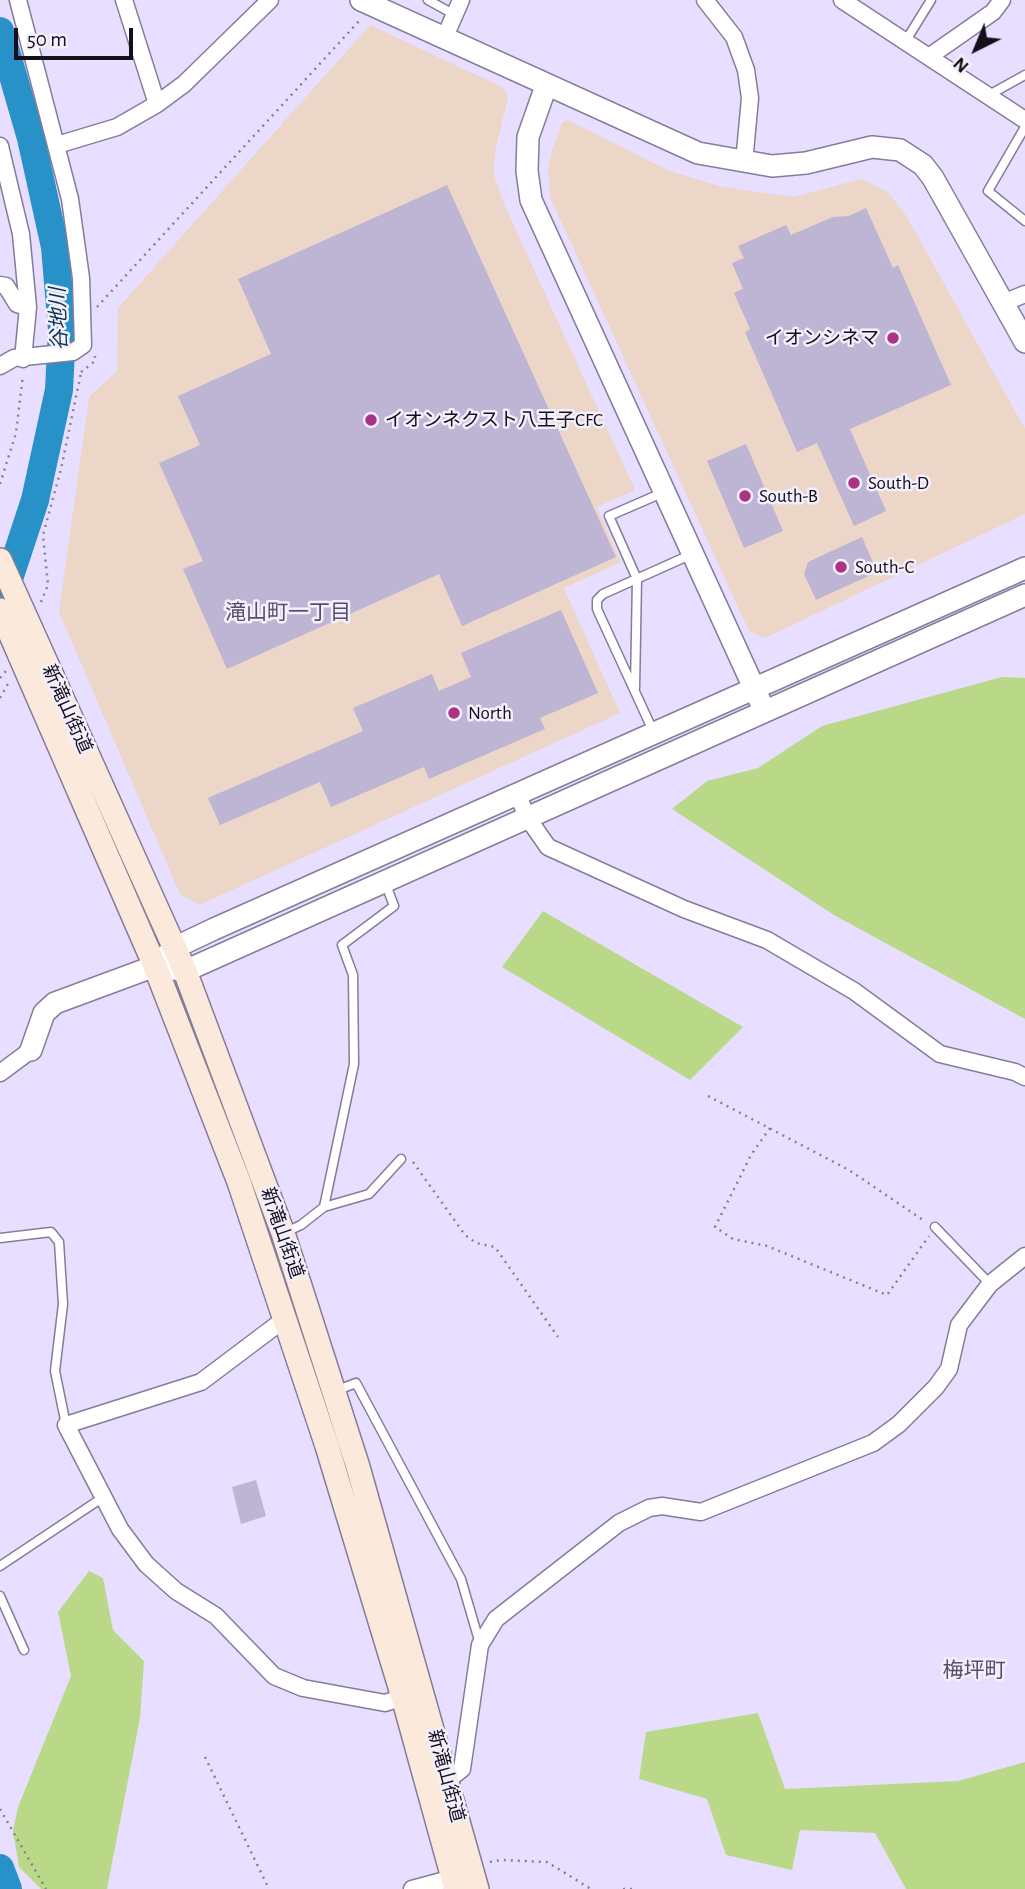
<!DOCTYPE html>
<html>
<head>
<meta charset="utf-8">
<style>
	body { margin:0 }
	#map { position:relative; width:1025px; height:1889px; overflow:hidden; background:#e8deff; font-family:"Alegreya Sans",sans-serif }
	canvas { display:block }
	.north { position:absolute; left:941px; top:14px; width:70px; height:70px; -webkit-text-stroke:5px #f3effc; paint-order:stroke; rotate:223deg; font-size:19px; font-weight:700; line-height:28px; text-align:center; color:#14101b }
	.north::after { content:''; display:block; margin:auto; width:24px; height:32px; background:#14101b; clip-path:polygon(50% 0,100% 100%,50% 72%,0 100%) }
	.scale { position:absolute; left:14px; top:28px; width:119px; height:32px; box-sizing:border-box; border:4px solid #14101b; border-top:0; padding-left:9px; font-size:21px; line-height:24px; white-space:nowrap; color:#14101b; -webkit-text-stroke:5px #f3effc; paint-order:stroke }
</style>
</head>
<body>
<div id="map">
<canvas width="1025" height="1889"></canvas>
<div class="north">N</div>
<div class="scale">50 m</div>
</div>
<script>
const context = document.querySelector('canvas').getContext('2d');
context.lineJoin = 'round';
function fill(path, color) { context.fillStyle = color; context.fill(path, 'evenodd'); }
const shape = rows => new Path2D(rows.map(r => 'M' + r).join(''));
function trace(path, color, width, dash) { context.strokeStyle = color; context.lineWidth = width; context.lineCap = dash ? 'butt' : 'round'; context.setLineDash(dash || []); context.stroke(path); }
function write(font, color, halo, rows, align = 'center') {
  context.font = font + ' "Alegreya Sans","Noto Sans JP",sans-serif'; context.lineWidth = 5; context.setLineDash([]); context.textBaseline = 'middle'; context.strokeStyle = halo; context.fillStyle = color; for (const [text, x, y, turn = 0] of rows) {
    context.save(); context.translate(x, y); context.rotate((+turn || 0) * Math.PI / 180); context.textAlign = isNaN(turn) ? turn : align; if (halo) context.strokeText(text, 0, 0); context.fillText(text, 0, 0); context.restore();
  }
}
fill(shape([
	[370,25,504,88,508,98,495,151,494,175,504,204,635,490,597,507,621,562,564,588,620,713,199,905,180,894,59,612,89,397,117,371,118,308],
	[568,120,667,170,722,187,794,197,861,179,888,192,907,217,1025,429,1025,514,765,638,749,631,550,197,548,169,552,151,562,123]
]), '#ebd6c8');
fill(shape([
	[1002,677,1025,678,1025,1019,834,915,672,809,707,781,758,768,822,726],
	[543,911,743,1027,690,1080,502,967],
	[89,1571,103,1578,113,1630,144,1661,140,1718,107,1889,41,1889,19,1867,13,1831,18,1807,71,1676,58,1612],
	[758,1713,785,1789,958,1781,1025,1762,1025,1889,906,1889,875,1833,800,1830,792,1870,726,1855,707,1799,639,1779,646,1732]
]), '#bad988');
trace(shape([
	[0,31,31,138,55,247,62,330,59,390,35,500,0,606],
	[0,1868,8,1889]
]), '#2891c8', 28);
fill(shape([
	[447,185,616,557,462,626,439,574,227,669,183,569,203,561,159,463,200,445,178,396,271,354,238,279],
	[866,208,893,268,898,265,951,385,850,429,886,511,854,526,817,443,797,452,745,332,750,329,734,293,743,289,732,263,744,258,738,246,786,225,791,235,833,217,849,216],
	[746,444,783,531,744,548,707,461],
	[862,537,877,572,816,600,804,574,808,562],
	[561,610,598,693,540,718,545,729,429,779,424,767,331,807,320,782,220,825,208,798,363,731,353,708,432,674,439,691,471,677,461,653],
	[256,1480,266,1516,241,1524,232,1487]
]), '#beb4d4');
const service = shape([
	[428,0,455,15],
	[905,42,931,0],
	[989,95,1025,75],
	[1025,127,988,191,1025,221],
	[635,688,637,579,609,516,662,493],
	[654,733,597,609,597,600,603,594,690,555],
	[324,1207,369,1194,401,1159],
	[935,1227,990,1284],
	[286,1232,301,1225,324,1207,354,1064,353,975,342,945,394,906,385,882],
	[0,1238,51,1232,59,1242,63,1304,55,1371,66,1425],
	[335,1391,356,1383,461,1579,480,1644],
	[0,1566,105,1496],
	[0,1596,24,1650]
]);
const minor = shape([
	[124,0,157,104],
	[705,0,734,37,746,70,750,98,744,163],
	[842,0,1025,120],
	[444,39,461,0],
	[930,56,993,12,1002,0],
	[57,145,117,127,157,104,184,84,270,0],
	[0,146,21,234,28,307,23,359],
	[0,285,6,286,17,304,28,307],
	[1003,303,1025,294],
	[0,366,14,358,73,352,83,345,81,278,70,199,18,0],
	[517,793,527,817,548,847,684,909,767,940,854,991,940,1054,1015,1072,1025,1077],
	[0,1073,31,1050],
	[286,1318,201,1382,66,1425,120,1529,146,1564,176,1591,216,1616,274,1676,303,1688,385,1703,403,1697],
	[448,1780,462,1769,480,1645,496,1619,619,1523,649,1508,662,1506,701,1512,873,1443,899,1424,936,1387,949,1369,959,1325,990,1284,1025,1256],
	[412,1889,453,1878]
]);
const tertiary = shape([
	[361,0,698,153,772,166,806,163,872,147,900,150,923,165,933,178,1025,342],
	[546,86,528,137,527,171,531,200,760,701],
	[168,968,185,971,1025,595],
	[31,1050,44,1013,55,1003,155,966,174,948,214,929,1025,568]
]);
const secondary = shape([
	[0,560,185,971,283,1233,358,1467,477,1889],
	[0,610,155,966,239,1182,327,1446,403,1697,456,1889]
]);
trace(service, '#857c99', 11);
trace(minor, '#857c99', 19);
trace(tertiary, '#857c99', 24);
trace(secondary, '#857c99', 26);
trace(shape([
	[97,307,360,20],
	[81,372,95,361,95,356],
	[0,484,16,433,23,375],
	[41,602,48,585,43,535,61,469,81,373],
	[0,678,6,671],
	[0,698,10,680],
	[708,1096,849,1170,926,1222],
	[770,1128,751,1155,715,1227,733,1239,767,1246,887,1295,929,1236],
	[413,1162,465,1235,476,1243,495,1247,558,1337],
	[205,1757,269,1889],
	[0,1809,46,1889],
	[490,1862,501,1860,547,1862,591,1889],
	[623,1889,634,1889]
]), '#888097', 2.5, [2, 5]);
trace(service, '#fff', 8);
trace(minor, '#fff', 16);
trace(tertiary, '#fff', 21);
trace(secondary, '#fbeadc', 23);
for (const [x, y, r, color] of [
	[893,338,7,"#ac3285"],
	[371,420,7,"#ac3285"],
	[854,483,7,"#ac3285"],
	[745,496,7,"#ac3285"],
	[841,567,7,"#ac3285"],
	[454,713,7,"#ac3285"]
]) { const dot = new Path2D(); dot.arc(x, y, r, 0, 2 * Math.PI); context.fillStyle = color; context.fill(dot); trace(dot, '#f3effc', 2.5); }
write('19px', '#14101b', '#f3effc', [
	["イオンシネマ",879,338,"right"],
	["イオンネクスト八王子CFC",385,420],
	["South-D",868,483],
	["South-B",759,496],
	["South-C",855,567],
	["North",468,713]
], 'left');
write('19px', '#14101b', '#f3effc', [
	["新滝山街道",67,709,66],
	["新滝山街道",282,1233,71],
	["新滝山街道",446,1776,75]
]);
write('italic 21px', '#0b364d', '#f3effc', [
	["谷地川",59,319,-92]
]);
write('21px', '#574e69', '#f3effc', [
	["滝山町一丁目",288,613],
	["梅坪町",974,1671]
]);
</script>
</body>
</html>
